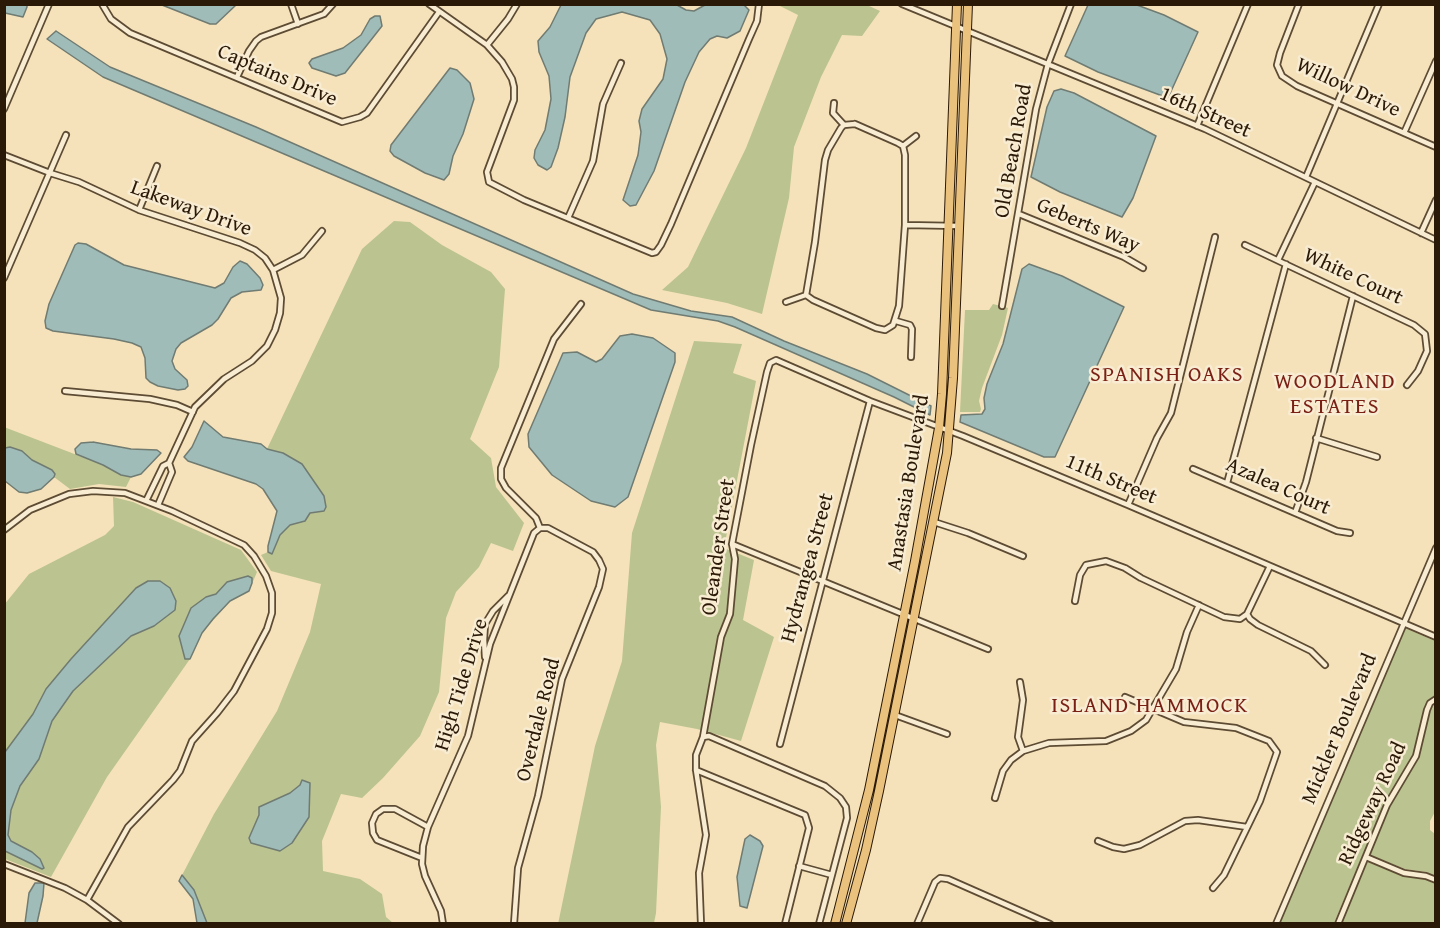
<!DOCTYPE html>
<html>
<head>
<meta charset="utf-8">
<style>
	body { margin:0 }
	#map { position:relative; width:1440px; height:928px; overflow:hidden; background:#f5e2ba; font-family:"Gentium Book Plus",serif }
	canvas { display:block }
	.frame { position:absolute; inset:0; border:6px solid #2a1907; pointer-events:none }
</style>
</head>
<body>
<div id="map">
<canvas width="1440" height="928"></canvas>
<div class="frame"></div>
</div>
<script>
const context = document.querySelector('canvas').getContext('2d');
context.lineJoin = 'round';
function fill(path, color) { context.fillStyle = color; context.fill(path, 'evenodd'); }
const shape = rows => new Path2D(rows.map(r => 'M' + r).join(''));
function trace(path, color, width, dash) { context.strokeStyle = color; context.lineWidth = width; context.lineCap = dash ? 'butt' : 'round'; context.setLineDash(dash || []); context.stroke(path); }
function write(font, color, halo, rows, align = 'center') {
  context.font = font + ' "Gentium Book Plus",serif'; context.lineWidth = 5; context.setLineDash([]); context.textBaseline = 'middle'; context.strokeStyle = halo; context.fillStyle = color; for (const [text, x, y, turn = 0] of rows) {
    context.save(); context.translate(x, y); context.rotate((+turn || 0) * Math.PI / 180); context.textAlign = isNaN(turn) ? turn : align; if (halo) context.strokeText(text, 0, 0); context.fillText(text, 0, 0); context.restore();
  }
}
fill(shape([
	[778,5,867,5,880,11,862,36,842,35,821,77,794,147,789,198,762,314,727,303,662,290,688,267,746,148,798,15],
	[394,221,410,222,442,245,491,272,505,289,499,367,470,439,491,458,496,487,524,523,513,551,491,543,479,567,456,592,446,618,439,692,420,736,383,778,362,798,341,794,322,841,323,871,360,879,382,894,386,917,393,923,197,923,193,899,179,881,214,814,277,711,310,632,321,584,271,571,261,555,268,552,271,554,280,535,290,524,267,449,362,249],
	[993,304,1008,308,1002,335,982,388,979,401,981,409,980,412,960,412,965,310,989,310],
	[694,341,742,344,733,373,756,381,724,548,754,560,743,620,774,637,741,741,697,729,660,722,656,745,661,807,656,913,654,923,558,924,595,746,622,661,632,533],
	[4,427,103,465,121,475,131,477,126,487,99,484,70,489,54,477,41,489,27,493,19,492,5,481],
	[113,497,133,502,241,550,257,572,249,591,230,601,202,633,190,659,107,777,51,877,5,859,4,605,29,574,105,535,114,526],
	[1405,628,1435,641,1435,695,1427,702,1413,755,1384,804,1334,923,1279,924],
	[1435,702,1436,810,1430,821,1430,830,1435,834,1435,876,1426,872,1405,869,1370,855,1390,806,1419,757,1430,711],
	[1368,861,1403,876,1424,879,1435,884,1435,923,1341,924]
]), '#bbc390');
const water = shape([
	[4,5,27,5,27,7,23,17,5,13,4,5],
	[162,5,236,4,236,5,216,24,210,24,162,5],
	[744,5,749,10,740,31,727,38,717,36,710,39,699,52,685,82,654,171,636,205,630,206,623,200,638,155,641,132,639,121,642,109,663,79,667,59,660,34,650,20,622,12,596,19,586,33,570,77,565,117,558,148,551,167,547,170,538,165,534,158,535,150,545,130,551,99,549,76,539,52,538,41,550,27,561,5,677,5,686,10,694,11,705,5,744,5],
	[1088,5,1137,5,1164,15,1198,32,1168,98,1098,72,1065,56,1088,5],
	[375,16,380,16,382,26,345,73,336,76,312,68,309,63,312,59,343,48,361,35,370,19,375,16],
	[56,31,110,67,256,127,633,294,691,311,732,317,784,341,867,374,931,406,930,415,894,397,735,327,718,321,651,310,103,77,47,39,56,31],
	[450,68,457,70,470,83,474,99,463,134,453,156,449,174,444,180,425,173,394,156,390,151,391,145,450,68],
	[1061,89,1074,93,1156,136,1133,198,1122,217,1060,192,1031,177,1047,107,1054,91,1061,89],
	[78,243,86,244,124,265,215,288,224,283,233,267,240,261,247,264,260,278,263,285,261,290,242,292,231,298,218,319,212,325,181,343,176,349,172,361,175,369,187,380,188,386,185,389,178,390,158,386,150,382,146,378,145,358,141,347,132,343,114,339,53,331,46,328,45,321,49,304,75,245,78,243],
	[1029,264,1062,276,1124,307,1055,457,1044,457,960,422,961,415,982,414,985,409,984,398,987,384,1003,344,1022,269,1029,264],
	[632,334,653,338,675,353,675,362,628,497,615,507,591,501,552,475,529,447,528,434,563,353,577,352,596,362,602,359,620,336,632,334],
	[204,421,223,437,261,444,267,449,283,453,302,464,324,496,326,507,324,511,310,513,305,521,290,525,280,535,272,554,268,552,268,546,277,511,263,489,256,484,188,461,184,457,192,447,204,421],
	[93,442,131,449,157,450,161,453,141,474,131,477,121,475,103,465,76,454,75,449,81,443,93,442],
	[10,447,22,451,32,460,52,470,55,474,54,477,41,489,27,493,19,492,5,481,5,448,10,447],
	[248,576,252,578,252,583,249,591,230,601,213,619,202,633,190,659,185,659,179,636,191,608,206,597,216,594,227,582,248,576],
	[148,581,160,581,170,588,176,601,175,610,154,626,131,636,73,691,52,721,39,759,20,786,11,810,8,835,11,841,32,852,40,859,44,868,42,869,5,851,5,752,33,714,46,689,71,659,136,588,148,581],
	[302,780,310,783,309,817,292,843,280,851,251,843,249,838,259,815,259,807,290,793,300,785,302,780],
	[750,835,760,841,763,846,747,908,740,906,737,877,745,839,750,835],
	[182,875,194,890,207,923,197,923,193,899,179,881,182,875],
	[35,883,44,883,43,896,37,923,25,923,29,893,35,883]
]);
fill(water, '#9fbcb9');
trace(water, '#707b72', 1.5);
const minor = shape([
	[102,4,111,19,130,33,342,122,360,117,367,113,439,12],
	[291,4,298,24],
	[429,4,487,45,502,62,512,79,514,87,514,100,487,172,489,182,524,200,652,253,656,252,661,245,671,224,749,39,757,21,759,4],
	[902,4,1205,129,1436,240],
	[1299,4,1280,53,1277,65,1282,76,1297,86,1436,147],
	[487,45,508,19,517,4],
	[237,77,249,51,256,41,261,37,324,14,333,4],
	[834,103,833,113,844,125],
	[4,109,49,4],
	[855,124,898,143,903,146,905,155,905,225,899,306,893,325,885,330,876,328,813,300,806,295,815,242,825,160,828,150,841,128,844,125,855,124],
	[1197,126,1248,4],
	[1404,133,1436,61],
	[903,146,916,136],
	[4,155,50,173,79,182,139,210,240,243,255,250,265,258,273,270,281,298,280,313,275,330,267,346,252,361,224,379,195,407,169,463,172,472,158,505],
	[1306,177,1379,4],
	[139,210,157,166],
	[1019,214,1124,257,1143,268],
	[568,218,593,161,603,104,621,63],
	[905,225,959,226],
	[1421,233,1436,200],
	[1245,245,1414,325,1425,334,1427,351,1418,371,1407,385],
	[1278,260,1315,182],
	[273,270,302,255,322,231],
	[4,278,66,135],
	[786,302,806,295],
	[1002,306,1036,109,1048,64,1071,4],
	[896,321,910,325,912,329,911,357],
	[65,391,150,399,177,405,193,412],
	[1316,438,1377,457],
	[1193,469,1337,531,1350,533],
	[1227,483,1286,264],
	[146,501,163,466,169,463],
	[1128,505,1157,438,1171,413,1215,237],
	[1295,513,1306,482,1353,296],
	[934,522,968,533,1023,556],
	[540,528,536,518,506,488,501,479,501,468,554,339,581,304],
	[4,530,30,510,69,494,93,491,125,493,172,511,244,545,254,556,266,576,272,593,272,613,267,629,234,691,217,713,192,741,180,771,173,780,128,827,87,900],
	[732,544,988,649],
	[1075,601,1080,575,1086,565,1106,561,1125,568,1141,578,1224,617,1240,619,1247,614],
	[1247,614,1250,619,1258,625,1311,651,1325,665],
	[1247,614,1270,566],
	[485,657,484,640,485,624,493,611,508,596],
	[1020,682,1023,700,1018,737,1023,751],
	[1125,697,1184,722,1236,728,1269,741,1277,752,1260,801,1224,875,1213,888],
	[895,715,947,734],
	[703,737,721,637,730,614,735,559,732,544,751,445,767,372,770,363,776,360,870,401,963,436,1128,505,1436,637],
	[780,744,870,401],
	[696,770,805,815,809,828,785,924],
	[995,798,1003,771,1011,760,1023,751,1049,743,1106,741,1131,731,1146,720,1176,669,1187,632,1199,605],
	[1098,841,1113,847,1124,849,1140,845,1185,821,1198,820,1247,827],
	[1366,857,1404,873,1426,876,1436,880],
	[422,858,377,840,373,833,372,823,376,814,383,809,395,809,428,827],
	[4,864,65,888,87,900,119,924],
	[799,866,832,875],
	[443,924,441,911,425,876,422,864,423,846,428,827,468,736,490,644,534,533,540,528],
	[514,924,518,868,538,796,562,679,599,587,603,569,599,560,593,552,548,528,540,528],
	[701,924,699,873,706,835,696,770,696,755,703,737,709,736,825,786,840,798,846,807,847,818,819,924],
	[917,924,935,882,940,878,948,879,1050,924],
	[1276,924,1436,548],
	[1338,924,1387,805,1416,756,1427,710,1430,703,1436,699]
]);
const primary = shape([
	[835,924,869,790,915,561,939,428,942,394,957,4],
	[846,924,866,850,879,791,947,453,953,378,968,4]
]);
trace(minor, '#5d4b34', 8);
trace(primary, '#2a1907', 10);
trace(minor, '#f8ecd2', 4.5);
trace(primary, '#eac17d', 8);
write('21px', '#2a1907', '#f8ecd2', [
	["Captains Drive",277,76,23],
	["Willow Drive",1348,88,25],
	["16th Street",1205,113,24],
	["Old Beach Road",1014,151,-80],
	["Lakeway Drive",191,209,20],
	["Geberts Way",1088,226,23],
	["White Court",1353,277,25],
	["11th Street",1111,480,23],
	["Anastasia Boulevard",909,483,-81],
	["Azalea Court",1278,487,24],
	["Oleander Street",719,547,-82],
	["Hydrangea Street",808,568,-75],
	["High Tide Drive",462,685,-73],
	["Overdale Road",539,720,-76],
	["Mickler Boulevard",1340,729,-67],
	["Ridgeway Road",1373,804,-65]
]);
context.letterSpacing = '1.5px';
write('22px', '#7a1f14', '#f8ecd2', [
	["SPANISH OAKS",1167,375],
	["WOODLAND",1335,382],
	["ESTATES",1335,407],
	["ISLAND HAMMOCK",1150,706]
]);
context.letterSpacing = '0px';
</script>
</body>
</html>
